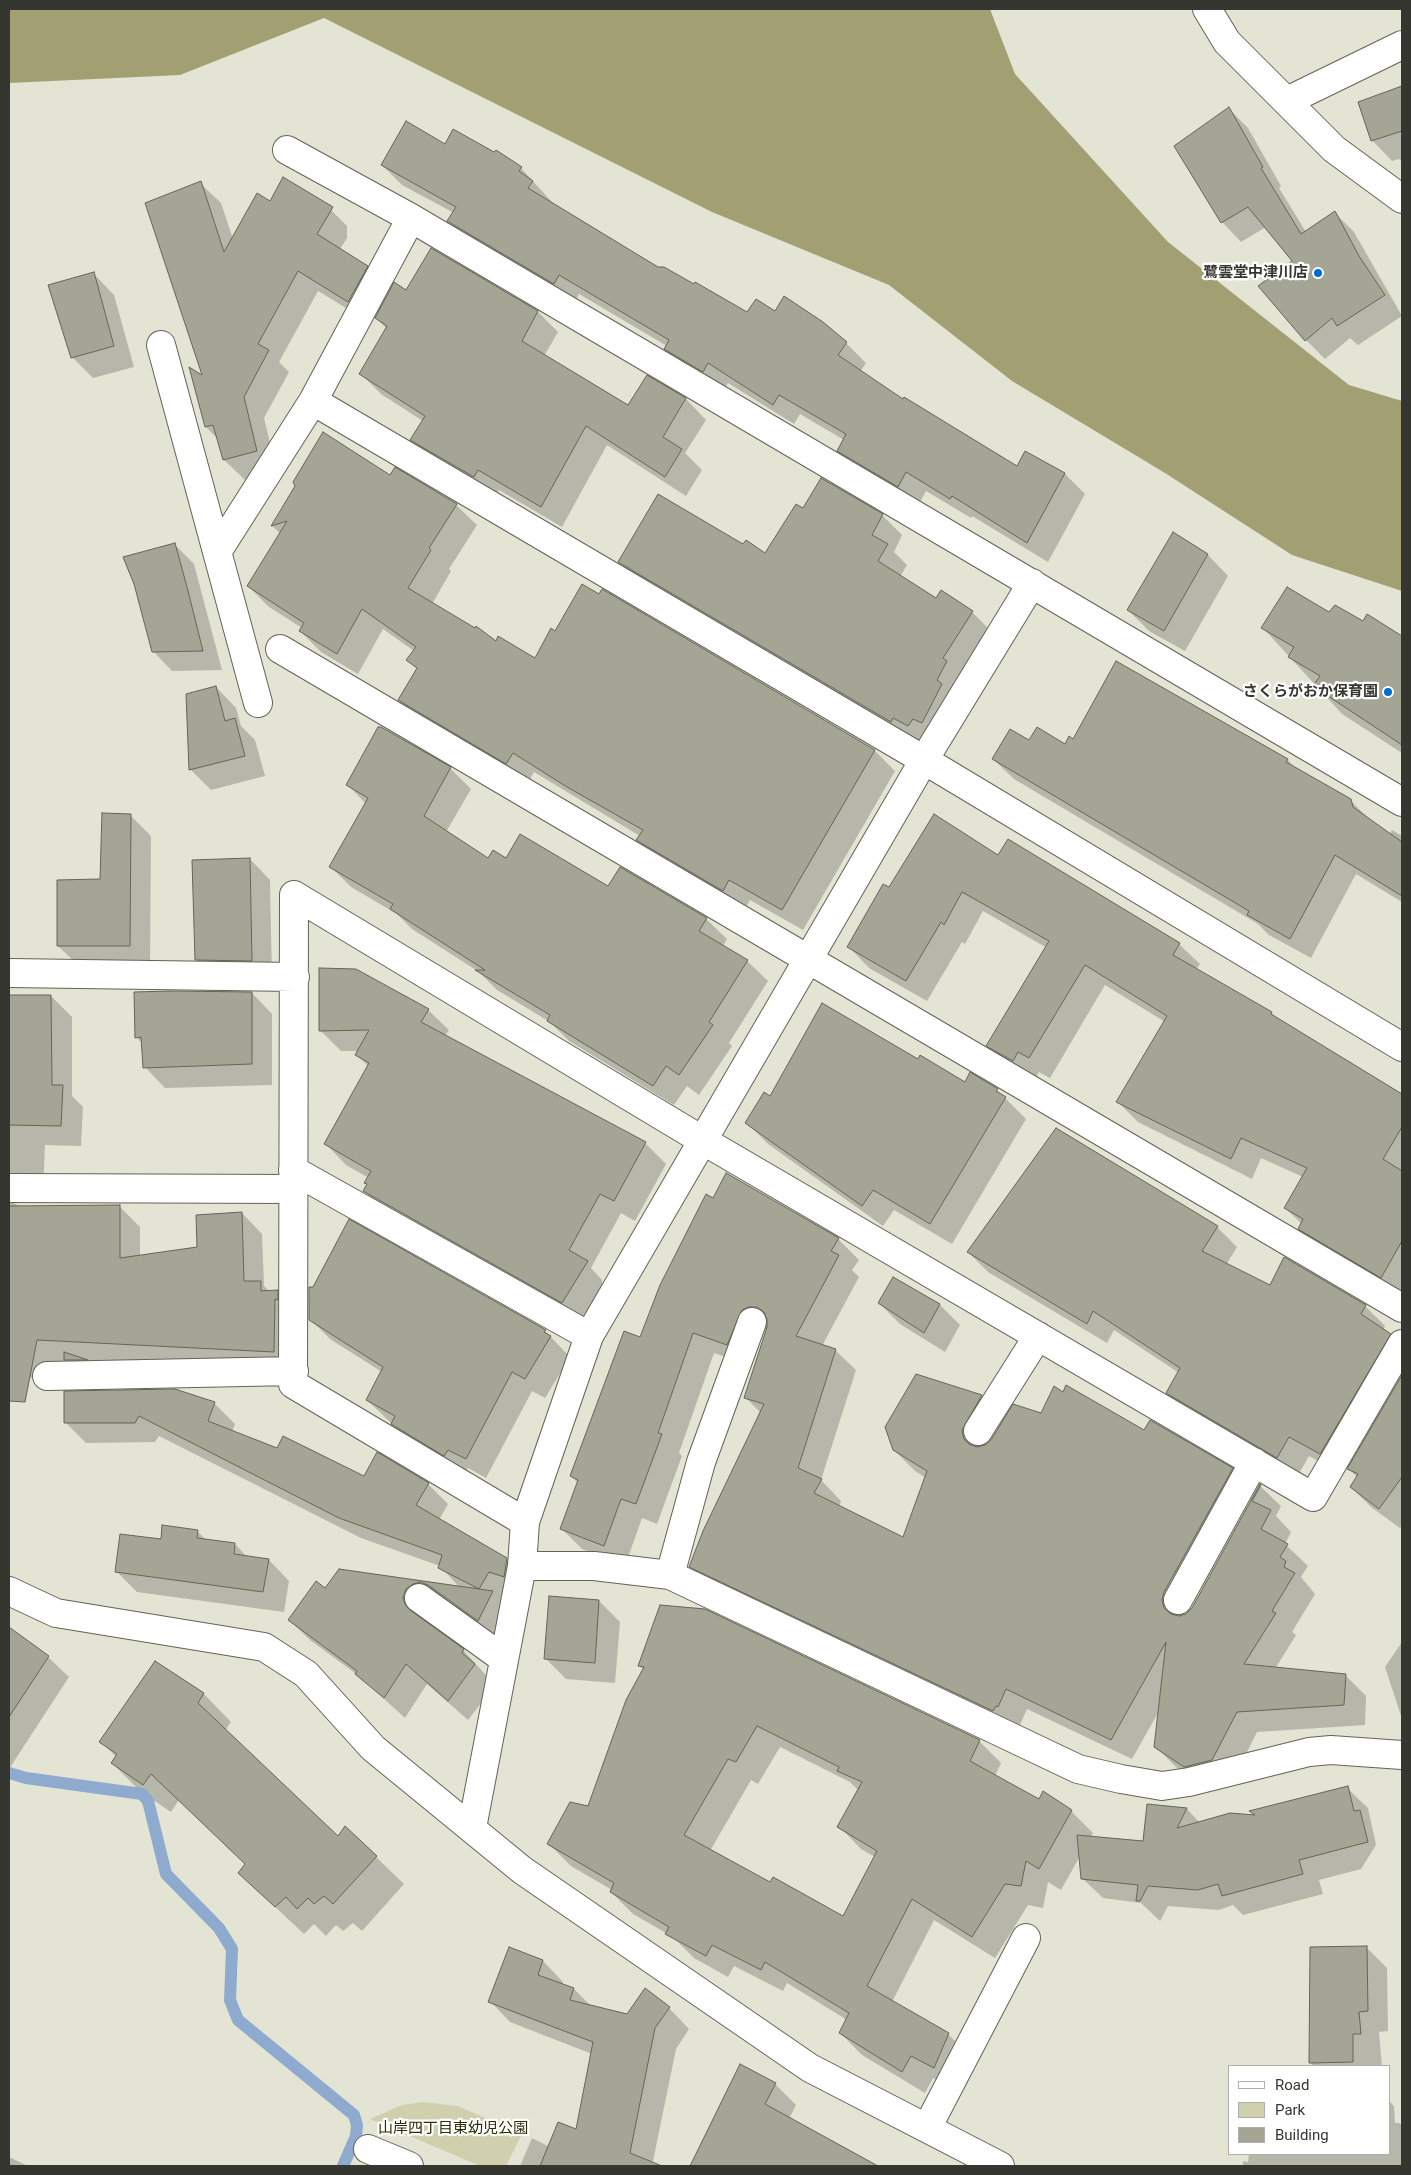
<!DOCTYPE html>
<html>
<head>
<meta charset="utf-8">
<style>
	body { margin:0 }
	#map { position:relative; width:1411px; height:2175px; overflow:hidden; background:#e4e4d5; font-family:Roboto,sans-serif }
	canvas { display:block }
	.frame { position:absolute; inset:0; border:10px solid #363630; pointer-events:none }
	.legend { position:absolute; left:1228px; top:2065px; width:162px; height:90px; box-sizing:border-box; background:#fff; border:1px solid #afafac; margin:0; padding:6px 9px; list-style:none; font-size:15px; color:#363630 }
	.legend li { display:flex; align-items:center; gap:10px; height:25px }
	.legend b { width:25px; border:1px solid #afafac }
</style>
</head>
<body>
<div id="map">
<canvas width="1411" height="2175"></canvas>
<div class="frame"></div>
<ul class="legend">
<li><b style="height:6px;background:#fff"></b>Road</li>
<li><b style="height:14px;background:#d0d0af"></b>Park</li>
<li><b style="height:14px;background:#a5a596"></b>Building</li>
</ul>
</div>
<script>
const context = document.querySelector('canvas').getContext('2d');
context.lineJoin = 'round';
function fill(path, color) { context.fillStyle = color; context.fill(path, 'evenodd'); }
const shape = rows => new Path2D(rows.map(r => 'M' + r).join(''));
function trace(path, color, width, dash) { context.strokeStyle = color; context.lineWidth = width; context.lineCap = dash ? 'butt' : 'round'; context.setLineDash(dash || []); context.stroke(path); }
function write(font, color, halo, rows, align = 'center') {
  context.font = font + ' Roboto,"Noto Sans JP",sans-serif'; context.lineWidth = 4.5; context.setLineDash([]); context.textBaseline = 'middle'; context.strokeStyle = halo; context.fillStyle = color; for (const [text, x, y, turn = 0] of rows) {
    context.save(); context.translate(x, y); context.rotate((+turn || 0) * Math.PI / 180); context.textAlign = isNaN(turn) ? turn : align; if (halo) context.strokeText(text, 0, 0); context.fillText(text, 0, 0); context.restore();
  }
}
fill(shape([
	[423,2102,458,2106,522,2134,506,2166,480,2166,370,2119,402,2105]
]), '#d0d0af');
fill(shape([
	[9,9,990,9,1015,74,1168,242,1349,385,1402,401,1402,591,1292,555,1165,473,1012,381,889,285,712,212,324,18,180,75,9,83]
]), '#a2a073');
fill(shape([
	[1402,88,1402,162,1399,159,1392,161,1372,140,1360,103],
	[1229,109,1248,128,1281,186,1279,188,1306,232,1334,212,1354,232,1402,316,1358,345,1350,338,1325,359,1306,340,1294,262,1266,227,1241,242,1222,222],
	[446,146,521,168,552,202,551,203,658,269,747,314,775,312,846,343,866,363,860,372,903,400,1018,467,1026,453,1065,474,1085,494,1048,562,972,516,971,518,926,491,918,506,858,471,838,451,844,440,800,414,794,424,728,383,723,391,685,369,665,349,667,346,579,294,574,303,469,241,449,221,454,213,402,185,382,165],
	[200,183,221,203,233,239,270,203,326,205,347,226,347,238,340,249,367,267,387,287,369,322,318,291,279,362,289,372,264,418,277,471,245,480,224,460,218,439,206,427],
	[432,250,538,312,558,332,544,356,628,407,647,377,686,399,706,420,685,453,702,470,686,496,607,445,562,527,499,490,494,497,432,460,412,440,423,421,381,394,360,373,387,329,376,318,407,292],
	[94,274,114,295,134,367,93,378,72,357,67,346,49,286],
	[390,477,456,505,477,525,449,569,451,571,432,604,496,643,535,660,556,633,603,591,875,751,895,771,803,930,750,900,744,911,659,861,638,840,640,836,534,772,527,784,420,720,399,700,418,670,408,660,414,651,383,629,358,674,321,652,300,631,302,628,269,607,248,586,281,534,272,526,296,486],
	[821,479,882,515,902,535,894,552,907,565,900,577,937,599,942,592,972,612,992,632,928,745,913,737,911,741,639,582,620,562,743,546,766,554,804,510],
	[1173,534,1208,555,1228,576,1185,651,1149,631,1128,610],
	[175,545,194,564,222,670,172,671,153,651],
	[1330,614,1363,622,1368,615,1402,637,1402,753,1342,714,1263,628],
	[1116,663,1288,760,1298,771,1350,800,1370,820,1389,835,1392,830,1402,836,1402,902,1356,874,1311,958,1269,935,1258,924,1014,779,993,759,1030,742,1065,746,1074,741],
	[216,687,236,708,241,726,255,740,265,776,211,790,190,769],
	[450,768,471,789,446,832,488,860,506,859,706,919,727,939,723,946,747,961,768,981,729,1043,732,1046,699,1095,687,1086,674,1105,569,1041,550,1022,497,990,479,972,412,929,397,914,351,887,331,867,366,804,348,785],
	[130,815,151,836,150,967,79,966,58,946,101,880],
	[999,857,1179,944,1200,964,1196,970,1271,1013,1279,1021,1402,1096,1402,1297,1320,1249,1299,1229,1302,1224,1285,1208,1303,1177,1261,1158,1252,1179,1138,1122,1117,1101,1165,1022,1105,985,1050,1078,1039,1072,1034,1081,1008,1066,988,1045,1047,948,983,911,965,944,962,942,927,1001,869,968,849,947,889,889],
	[250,859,270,880,272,981,217,980,196,959],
	[252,993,272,1014,272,1085,165,1088,145,1067,143,1044,136,1037],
	[9,996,51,996,72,1017,72,1096,83,1107,81,1146,45,1145,43,1193,16,1201,15,1204,23,1207,119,1206,140,1227,140,1256,199,1249,242,1213,262,1234,264,1286,270,1292,277,1291,298,1312,294,1372,57,1361,54,1378,9,1377],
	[428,1010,449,1030,445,1036,645,1143,666,1164,635,1221,621,1213,591,1268,602,1280,602,1292,583,1323,385,1212,365,1191,369,1178,346,1165,326,1144,369,1067,357,1055,359,1051,341,1051,320,1030],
	[918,1061,965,1083,997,1090,1026,1119,952,1244,894,1210,883,1226,768,1144,747,1123,770,1098],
	[726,1175,838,1239,859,1260,852,1270,859,1277,822,1346,835,1350,856,1370,821,1480,841,1501,839,1507,904,1539,926,1478,915,1471,894,1450,916,1375,982,1396,1002,1416,986,1445,1042,1415,1144,1432,1232,1469,1253,1490,1182,1618,1193,1608,1260,1486,1281,1506,1276,1516,1291,1532,1285,1544,1308,1566,1301,1577,1315,1594,1292,1632,1296,1635,1275,1669,1345,1675,1366,1696,1365,1725,1257,1732,1233,1780,1205,1787,1176,1767,1155,1746,1159,1711,1132,1759,1027,1709,1019,1727,711,1587,690,1566,761,1413,746,1398,768,1328,762,1331,748,1365,714,1353,679,1453,682,1456,657,1524,642,1518,625,1566,582,1549,561,1528,578,1483,571,1476],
	[1217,1227,1237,1247,1226,1265,1271,1287,1365,1306,1385,1326,1383,1330,1402,1347,1340,1473,1309,1456,1297,1477,1187,1413,1167,1393,1179,1373,1114,1330,1107,1343,988,1272,968,1252],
	[879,1303,940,1305,960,1325,945,1352,900,1324],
	[310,1319,545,1331,570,1357,545,1398,532,1391,486,1478,468,1468,464,1475,412,1443,367,1400,382,1372,330,1339],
	[1402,1376,1402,1525,1400,1528,1371,1507,1351,1487,1357,1477,1349,1469],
	[175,1390,215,1404,235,1424,232,1432,278,1449,365,1478,428,1484,448,1504,439,1520,506,1559,527,1580,499,1640,423,1618,424,1622,463,1650,495,1685,468,1720,427,1684,405,1718,359,1676,310,1640,289,1620,326,1590,339,1571,460,1588,440,1566,361,1538,159,1436,155,1442,86,1443,65,1422],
	[197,1531,207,1541,235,1544,247,1557,269,1560,289,1581,284,1612,137,1592,116,1571,162,1541],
	[599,1601,620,1622,615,1683,566,1679,545,1658],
	[9,1629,48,1657,69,1677,9,1769],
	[1402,1642,1402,1719,1385,1667],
	[156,1662,204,1694,231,1722,225,1731,338,1838,376,1857,404,1884,362,1931,353,1923,343,1931,336,1925,326,1936,314,1924,304,1934,239,1873,246,1864,179,1800,171,1812,140,1791,112,1763,116,1757,101,1742],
	[639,1666,979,1741,1001,1763,995,1776,1039,1801,1071,1811,1093,1833,1091,1837,1144,1843,1149,1805,1187,1809,1200,1823,1256,1817,1251,1812,1347,1788,1368,1808,1376,1845,1361,1869,1319,1880,1323,1894,1243,1915,1233,1905,1219,1910,1168,1906,1160,1921,1141,1903,1103,1898,1082,1878,1080,1856,1061,1890,1048,1882,1043,1908,1028,1905,995,1958,934,1920,892,2002,948,2034,970,2056,956,2089,933,2078,925,2093,862,2055,840,2033,847,2020,787,1983,783,1991,734,1966,728,1977,694,1958,673,1937,633,1914,611,1892,612,1890,571,1866,549,1844,589,1807,644,1670],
	[780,1747,850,1782,859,1791,839,1826,861,1849,875,1857,843,1917,771,1884,710,1851,751,1780,758,1784],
	[1367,1948,1387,1968,1388,2031,1379,2032,1382,2066,1314,2066,1310,2063],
	[543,1961,563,1982,562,1985,574,1989,591,2006,627,2015,669,2008,689,2029,676,2049,652,2166,520,2166,532,2138,550,2147,577,2131,592,2054,510,2022,490,2001],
	[740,2065,775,2084,796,2105,789,2119,851,2153,865,2166,691,2166],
	[1390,2102,1394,2106,1395,2123,1399,2123,1402,2125,1402,2166,1243,2166,1243,2161,1248,2162,1249,2154,1390,2154],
	[9,2157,28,2166,9,2166]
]), '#0003');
trace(shape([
	[9,1773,26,1778,142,1794,148,1801,166,1874,219,1928,232,1949,230,2000,238,2020,354,2115,357,2125,356,2136,343,2166]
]), '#8eaace', 12);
const building = shape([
	[1402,86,1402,131,1371,141,1358,102,1402,86],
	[1229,107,1263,167,1261,168,1301,234,1335,211,1359,256,1385,295,1337,326,1332,318,1305,341,1258,286,1292,261,1248,207,1221,223,1174,146,1229,107],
	[406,121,445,144,453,129,494,152,496,150,522,167,519,171,533,181,528,188,658,267,664,267,694,284,695,282,747,312,756,299,775,311,784,296,823,322,847,342,838,355,903,399,904,397,1017,466,1025,451,1065,473,1027,543,952,496,950,499,906,472,898,487,837,451,846,434,779,395,773,405,708,363,703,372,664,349,669,340,559,275,554,284,447,221,456,207,381,165,406,121],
	[283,177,333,207,317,234,368,266,348,302,298,271,258,344,269,350,244,397,257,451,223,460,213,425,205,427,189,367,202,375,145,203,201,181,224,252,257,193,270,201,283,177],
	[431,248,538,311,522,341,628,405,647,375,686,398,663,437,682,449,665,477,586,426,541,507,478,470,474,477,410,440,425,416,359,374,387,326,375,318,394,282,406,290,431,248],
	[94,272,114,346,71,358,48,285,94,272],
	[323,432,390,475,395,467,457,504,429,548,431,550,408,588,475,628,476,626,496,641,498,636,535,658,551,628,555,631,582,584,599,594,602,589,875,750,782,910,729,880,723,891,636,840,643,830,567,787,513,753,506,764,398,700,417,668,406,660,416,647,362,609,337,654,299,631,304,623,247,586,287,521,271,526,295,486,293,482,323,432],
	[821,478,883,514,872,535,888,544,878,561,936,598,941,590,973,611,943,658,947,661,937,680,942,684,922,723,913,719,908,726,893,718,891,722,618,562,658,494,743,544,746,540,765,553,796,504,803,508,821,478],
	[1173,532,1208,554,1164,631,1127,610,1173,532],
	[175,543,187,587,203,651,152,652,134,584,123,557,175,543],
	[1287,587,1329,612,1335,605,1363,621,1367,614,1402,636,1402,745,1313,686,1320,676,1288,657,1294,647,1261,628,1287,587],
	[1116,661,1288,759,1286,762,1351,799,1353,807,1402,842,1402,896,1335,855,1290,939,1247,915,1249,911,992,759,1010,729,1029,740,1037,727,1065,744,1069,736,1073,739,1116,661],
	[216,686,225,721,235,718,245,756,189,770,186,694,216,686],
	[378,727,381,727,451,767,424,816,488,858,493,850,506,858,520,834,608,886,620,867,707,918,699,931,748,960,709,1022,713,1025,679,1075,666,1066,653,1086,547,1021,550,1015,475,970,485,970,390,909,393,904,329,867,368,798,346,785,378,727],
	[102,813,131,814,130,946,57,946,57,880,100,879,102,813],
	[934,814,998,855,1008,839,1180,943,1173,955,1272,1012,1271,1014,1402,1094,1402,1127,1383,1159,1402,1171,1402,1241,1381,1278,1298,1229,1303,1219,1284,1208,1307,1168,1241,1138,1231,1159,1116,1102,1167,1016,1085,965,1029,1058,1018,1052,1013,1061,986,1046,1049,941,962,892,944,925,941,922,906,981,847,947,883,884,889,887,934,814],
	[250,858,252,961,195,960,192,860,250,858],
	[319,968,356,969,429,1009,421,1022,646,1142,614,1201,600,1194,569,1250,588,1261,562,1303,363,1191,367,1184,364,1183,371,1171,324,1144,369,1063,355,1055,369,1030,319,1031,319,968],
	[170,991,252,992,252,1064,143,1068,141,1037,135,1038,134,992,170,991],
	[9,995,51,995,52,1085,63,1085,61,1126,9,1125,9,995],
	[822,1003,918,1059,920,1055,965,1082,970,1072,998,1089,996,1091,1006,1097,930,1224,873,1190,862,1206,745,1123,764,1092,770,1096,822,1003],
	[1056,1128,1218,1226,1202,1251,1270,1285,1284,1257,1366,1305,1361,1314,1391,1334,1320,1454,1289,1437,1277,1458,1166,1393,1180,1368,1093,1311,1087,1324,967,1252,1056,1128],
	[726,1173,839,1238,831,1251,839,1255,796,1336,836,1349,798,1468,822,1479,814,1493,903,1537,927,1471,893,1450,885,1427,916,1374,982,1395,962,1430,964,1439,969,1444,977,1447,985,1445,991,1440,1013,1404,1041,1413,1054,1386,1063,1392,1066,1385,1144,1430,1150,1420,1233,1468,1164,1592,1162,1600,1164,1608,1171,1614,1179,1616,1186,1614,1192,1608,1260,1484,1261,1485,1252,1501,1271,1510,1261,1529,1288,1544,1280,1557,1286,1561,1284,1567,1295,1573,1272,1611,1276,1613,1244,1664,1346,1674,1344,1705,1237,1712,1212,1760,1184,1767,1154,1747,1166,1642,1111,1740,1006,1689,998,1707,996,1706,993,1711,689,1567,703,1531,764,1404,744,1398,767,1327,767,1320,764,1312,757,1307,749,1307,742,1310,727,1345,693,1333,658,1433,662,1434,636,1504,621,1499,604,1546,560,1529,578,1480,570,1476,624,1331,640,1337,660,1285,706,1194,713,1198,726,1173],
	[120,1205,120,1258,197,1247,196,1215,242,1212,244,1281,261,1281,261,1291,278,1290,278,1300,275,1299,274,1352,37,1340,25,1402,9,1401,9,1206,120,1205],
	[349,1219,546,1330,544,1332,551,1336,525,1379,512,1372,466,1459,448,1450,444,1456,391,1424,395,1416,366,1400,383,1367,309,1320,309,1287,313,1287,349,1219],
	[893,1277,940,1304,924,1333,878,1303,893,1277],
	[64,1352,88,1360,64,1360,64,1352],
	[1402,1375,1402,1477,1379,1509,1350,1487,1358,1474,1347,1469,1402,1375],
	[175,1389,215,1402,208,1421,277,1448,283,1436,364,1476,377,1452,429,1483,416,1505,507,1558,504,1577,489,1572,479,1589,438,1568,442,1555,339,1518,139,1416,135,1423,64,1423,64,1391,175,1389],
	[162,1525,198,1530,197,1538,235,1543,234,1554,269,1559,263,1592,115,1572,120,1534,161,1539,162,1525],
	[339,1569,493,1591,478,1621,428,1585,420,1582,413,1584,406,1589,403,1597,405,1604,410,1610,464,1649,462,1653,475,1664,448,1701,406,1664,384,1698,355,1674,357,1671,288,1620,316,1581,325,1588,339,1569],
	[549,1596,599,1600,595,1663,544,1659,549,1596],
	[660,1605,705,1609,980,1740,970,1761,1039,1799,1043,1791,1072,1810,1039,1869,1026,1861,1021,1886,1005,1884,972,1937,912,1899,867,1986,949,2033,934,2068,911,2056,902,2072,839,2033,849,2013,765,1962,761,1970,712,1945,706,1956,665,1934,669,1927,610,1892,614,1883,547,1844,570,1802,588,1806,626,1700,644,1667,638,1666,660,1605],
	[757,1726,839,1767,837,1771,862,1782,837,1827,877,1851,843,1916,773,1877,770,1882,684,1835,728,1759,736,1762,757,1726],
	[9,1627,49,1656,9,1717,9,1627],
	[155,1661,204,1693,198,1703,338,1836,345,1826,377,1856,333,1904,324,1896,314,1904,308,1898,297,1909,286,1897,275,1907,238,1873,245,1864,151,1774,143,1785,111,1763,117,1754,99,1742,155,1661],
	[1348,1786,1354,1811,1360,1810,1368,1842,1299,1860,1303,1874,1222,1896,1218,1884,1198,1890,1148,1886,1140,1901,1136,1901,1138,1885,1081,1879,1077,1835,1143,1841,1147,1804,1187,1808,1177,1828,1230,1813,1255,1815,1249,1811,1348,1786],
	[1367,1946,1368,2011,1359,2012,1361,2034,1353,2034,1353,2062,1309,2063,1310,1947,1367,1946],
	[509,1947,543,1960,538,1975,574,1988,570,2000,627,2014,645,1988,670,2007,655,2028,630,2153,662,2166,540,2166,558,2122,576,2129,593,2042,488,2002,509,1947],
	[740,2064,776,2083,765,2104,878,2166,690,2166,740,2064]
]);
fill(building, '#a5a596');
trace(building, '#646457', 1);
const minor = shape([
	[1207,9,1227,42,1334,149,1402,199],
	[1287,101,1402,45],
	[287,150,411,218,1402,802],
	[161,345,258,703],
	[313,401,924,760,1402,1047],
	[217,552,313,401,411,218],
	[280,649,1402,1308],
	[294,895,702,1140,1313,1497,1402,1344],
	[294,895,293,1384,525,1522],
	[9,973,295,977],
	[293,1170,589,1336],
	[9,1188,293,1189],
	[47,1376,294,1371],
	[978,1431,1038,1336],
	[522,1566,594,1566,670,1575,1078,1769,1121,1779,1162,1786,1189,1782,1309,1752,1331,1750,1402,1755],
	[670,1575,701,1462,752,1322],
	[9,1591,56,1613,264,1647,306,1674,373,1748,522,1870,810,2068,1000,2166],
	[419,1598,504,1659],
	[1178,1600,1254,1462],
	[472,1828,522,1566,525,1522,589,1336,924,760,1032,583],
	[927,2128,1026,1938],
	[368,2149,409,2166]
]);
trace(minor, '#636356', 30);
trace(minor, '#fff', 28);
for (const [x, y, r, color] of [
	[1318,273,5,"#006bd3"],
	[1388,692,5,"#006bd3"]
]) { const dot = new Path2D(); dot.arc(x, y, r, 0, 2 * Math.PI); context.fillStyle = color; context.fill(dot); trace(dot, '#fff', 2); }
write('bold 15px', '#363630', '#fff', [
	["鷺雲堂中津川店",1308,273],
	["さくらがおか保育園",1378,692]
], 'right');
write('15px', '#2d2b05', '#fff', [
	["山岸四丁目東幼児公園",453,2129]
]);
</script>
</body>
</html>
